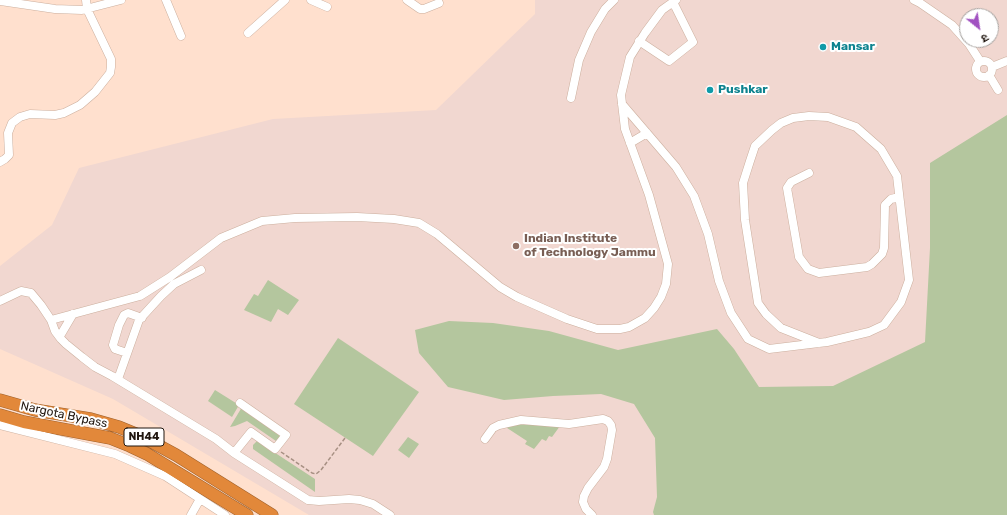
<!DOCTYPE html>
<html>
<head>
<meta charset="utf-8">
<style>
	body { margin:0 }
	#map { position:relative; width:1007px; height:515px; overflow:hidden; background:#ffe0ce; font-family:Rubik,"Noto Sans Devanagari",sans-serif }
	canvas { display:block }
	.north { position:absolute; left:959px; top:8px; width:40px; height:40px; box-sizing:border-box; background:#fff; border:1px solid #a6a29f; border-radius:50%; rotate:150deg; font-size:11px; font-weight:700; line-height:16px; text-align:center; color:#20160f }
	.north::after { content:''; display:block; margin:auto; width:14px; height:18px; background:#a151c1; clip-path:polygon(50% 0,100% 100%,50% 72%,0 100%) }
</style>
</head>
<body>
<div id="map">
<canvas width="1007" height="515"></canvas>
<div class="north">उ</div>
</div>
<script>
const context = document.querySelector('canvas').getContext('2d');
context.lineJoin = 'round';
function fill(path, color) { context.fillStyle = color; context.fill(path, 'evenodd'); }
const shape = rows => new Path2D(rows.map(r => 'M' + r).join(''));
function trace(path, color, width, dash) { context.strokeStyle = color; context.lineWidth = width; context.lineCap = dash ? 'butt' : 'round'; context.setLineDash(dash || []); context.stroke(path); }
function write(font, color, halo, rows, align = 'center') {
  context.font = font + ' Rubik,sans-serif'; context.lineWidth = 4; context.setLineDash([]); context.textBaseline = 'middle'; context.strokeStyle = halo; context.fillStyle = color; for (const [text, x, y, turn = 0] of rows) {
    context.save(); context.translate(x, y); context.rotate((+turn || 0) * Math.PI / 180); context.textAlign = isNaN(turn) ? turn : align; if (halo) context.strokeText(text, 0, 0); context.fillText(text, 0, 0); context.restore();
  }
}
fill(shape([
	[535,0,1007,0,1007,515,309,515,113,399,0,349,0,266,52,225,79,168,273,119,436,110,535,14],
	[967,16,991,16,991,40,967,40]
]), '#f1d7d0');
fill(shape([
	[1007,115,1007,515,654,515,653,512,657,497,655,438,634,404,601,394,553,396,504,400,448,387,419,353,415,330,449,321,493,323,549,331,618,350,717,329,734,349,759,387,833,386,925,342,930,248,930,163],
	[268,280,299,300,288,315,278,309,271,322,244,310,254,294,258,296],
	[338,338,419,392,373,456,294,404],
	[215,390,239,405,232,417,208,401],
	[242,407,281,433,280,439,276,441,247,421,235,426,230,427],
	[521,423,560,426,552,437,549,436,546,441,542,439,534,449,525,444,527,441,504,426],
	[408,437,419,444,409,458,398,450],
	[257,441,315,479,315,492,253,449,253,445]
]), '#b4c69e');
const minor = shape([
	[166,0,181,36],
	[311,0,327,7],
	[407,0,420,9,424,9,439,3],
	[914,0,920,3,952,25,969,44,980,61],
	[0,1,55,9,82,10,121,0],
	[248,33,285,0],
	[639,41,669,61,693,42,673,2],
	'976 69a8 8 0 1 1 16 0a8 8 0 1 1-16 0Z',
	[992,67,1007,61],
	[989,75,998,90],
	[571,98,579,60,591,32,605,9,614,0],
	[622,104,676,167,694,196,708,234,719,281,731,313,748,339,769,349,827,342,869,332,884,325,901,302,909,280,897,176,881,149,856,127,828,117,809,116,793,118,781,123,772,130,755,146,750,161,743,183,745,220,758,303,766,314,781,328,819,343],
	[630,143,647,133],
	[0,162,5,159,9,155,8,133,12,123,20,117,30,114,55,115,64,113,80,105,95,92,110,73,111,67,111,59,87,9,86,0],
	[809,173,791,182,787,188,799,257,808,269,819,273,867,267,872,264,882,254,884,248,885,205,891,199,899,197],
	[0,301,21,291,31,293,41,305,51,320,55,331,61,339,66,344,82,357,95,367,112,376,216,439,234,453,308,500,319,501,349,499,360,500,373,504,390,515],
	[51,320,140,296,170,277,221,238,262,221,295,218,357,217,394,219,419,223,437,234,500,287,517,297,567,319,597,329,620,329,629,327,645,318,654,308,661,297,666,284,668,264,649,195,625,129,621,95,630,57,645,33,662,10,676,0],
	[60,336,73,314],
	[127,353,115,349,113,345,119,325,124,315,128,313,142,318],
	[118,379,139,320,161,296,174,284,201,270],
	[0,425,115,454,165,476,225,515],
	[485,439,493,428,499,425,521,420,569,424,596,420,603,419,608,421,611,425,612,430,607,459,604,467,588,488,584,496,583,502,586,509,592,515],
	[234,453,251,432,275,449,286,435,240,403],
	[191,515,200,499]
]);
const highway = shape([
	[0,400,35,410,91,419,119,427,141,436,176,455,272,515],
	[0,415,24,422,110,438,130,446,147,454,247,515]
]);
trace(minor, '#ccaf9e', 9);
trace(highway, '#9e602b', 13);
trace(shape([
	[281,452,312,473,316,474,321,470,345,438]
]), '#a79083', 1.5, [4, 2]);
trace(minor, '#fff', 8);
trace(highway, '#e2883a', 12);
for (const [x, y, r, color] of [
	[823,47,4,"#0f9aa8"],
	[710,90,4,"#0f9aa8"],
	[516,246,4,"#8d6e63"]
]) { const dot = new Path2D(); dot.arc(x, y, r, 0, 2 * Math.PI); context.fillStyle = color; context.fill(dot); trace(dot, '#fff', 1.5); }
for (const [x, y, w] of [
	[144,437,40]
]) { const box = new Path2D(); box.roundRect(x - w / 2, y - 9, w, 18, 3); context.fillStyle = '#fff'; context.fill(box); trace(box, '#20160f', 1); }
write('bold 11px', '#20160f', null, [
	["NH44",144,437]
]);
write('bold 12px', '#0d838f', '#fff', [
	["Mansar",831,47],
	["Pushkar",718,90]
], 'left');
write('bold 12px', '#785e54', '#fff', [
	["Indian Institute",524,239],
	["of Technology Jammu",524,253]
], 'left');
write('12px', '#20160f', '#fff', [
	["Nargota Bypass",64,415,12]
]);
</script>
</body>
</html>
